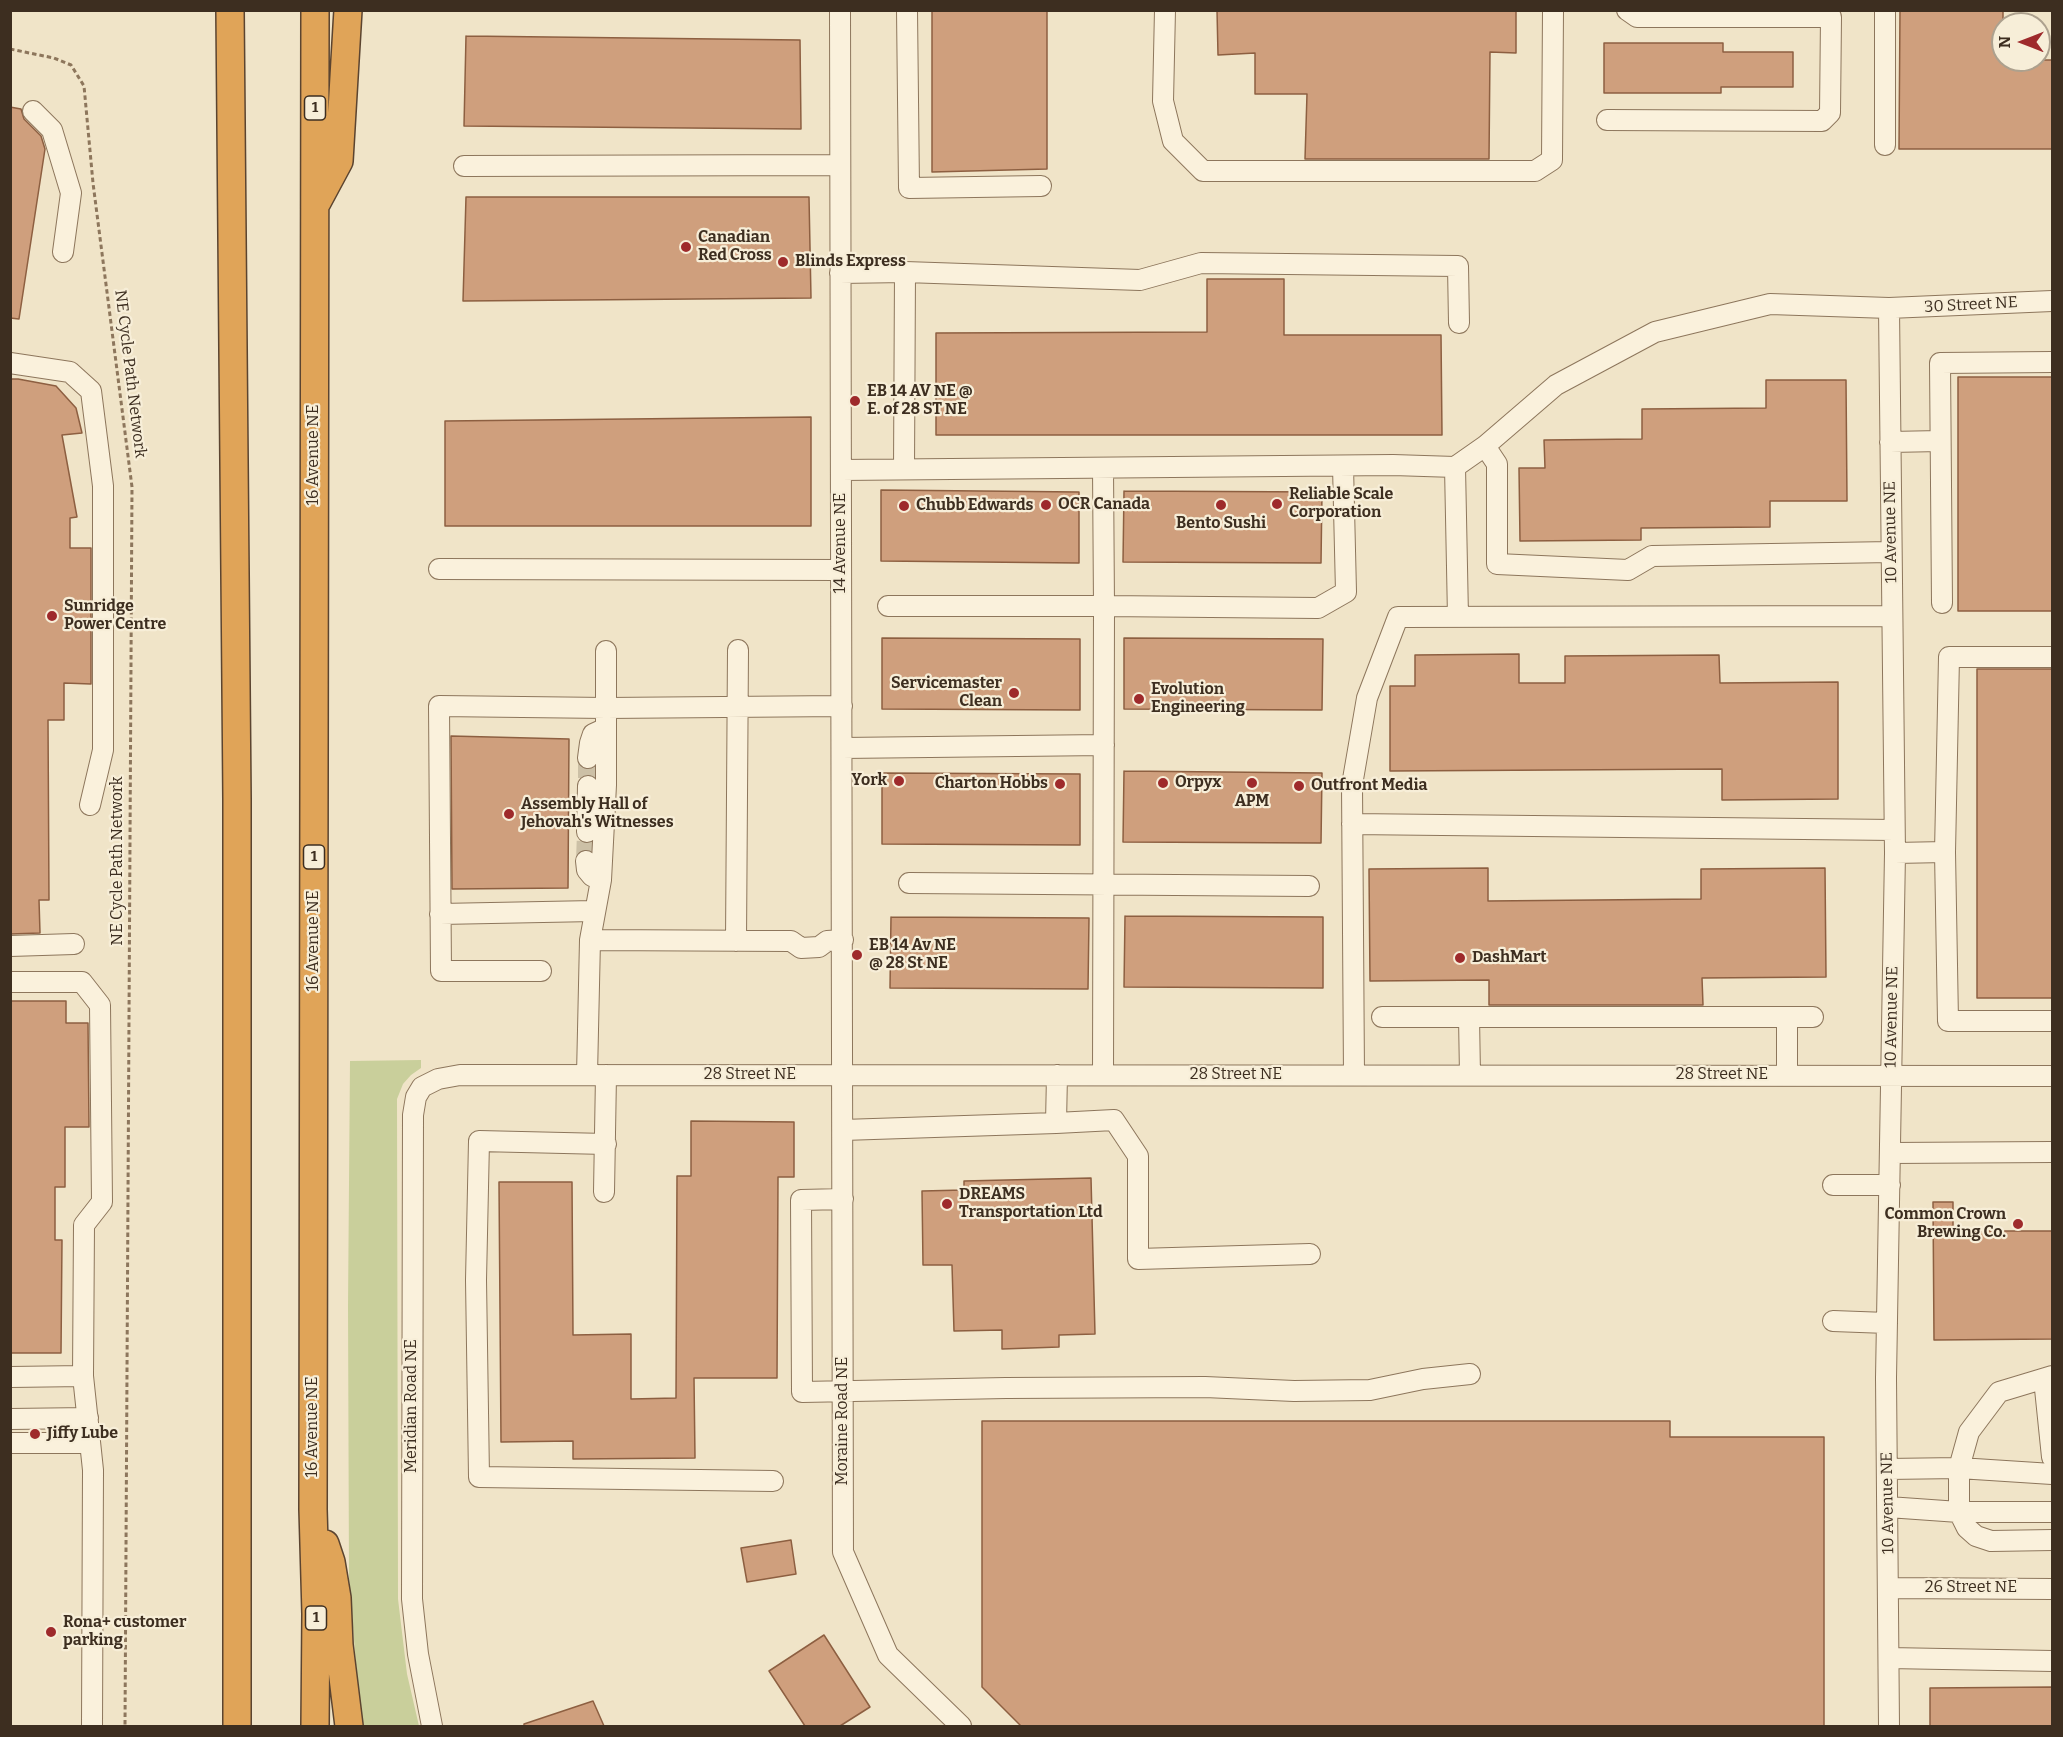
<!DOCTYPE html>
<html>
<head>
<meta charset="utf-8">
<style>
	body { margin:0 }
	#map { position:relative; width:2063px; height:1737px; overflow:hidden; background:#f0e4c8; font-family:Bitter,serif }
	canvas { display:block }
	.frame { position:absolute; inset:0; border:12px solid #3d2e20; pointer-events:none }
	.north { position:absolute; left:1991px; top:12px; width:60px; height:60px; box-sizing:border-box; background:#f7eed8; border:2px solid #ada18e; border-radius:50%; rotate:270deg; font-size:16px; font-weight:700; line-height:24px; text-align:center; color:#3d2e20 }
	.north::after { content:''; display:block; margin:auto; width:21px; height:27px; background:#9e2a2b; clip-path:polygon(50% 0,100% 100%,50% 72%,0 100%) }
</style>
</head>
<body>
<div id="map">
<canvas width="2063" height="1737"></canvas>
<div class="frame"></div>
<div class="north">N</div>
</div>
<script>
const context = document.querySelector('canvas').getContext('2d');
context.lineJoin = 'round';
function fill(path, color) { context.fillStyle = color; context.fill(path, 'evenodd'); }
const shape = rows => new Path2D(rows.map(r => 'M' + r).join(''));
function trace(path, color, width, dash) { context.strokeStyle = color; context.lineWidth = width; context.lineCap = dash ? 'butt' : 'round'; context.setLineDash(dash || []); context.stroke(path); }
function write(font, color, halo, rows, align = 'center') {
  context.font = font + ' Bitter,serif'; context.lineWidth = 4.5; context.setLineDash([]); context.textBaseline = 'middle'; context.strokeStyle = halo; context.fillStyle = color; for (const [text, x, y, turn = 0] of rows) {
    context.save(); context.translate(x, y); context.rotate((+turn || 0) * Math.PI / 180); context.textAlign = isNaN(turn) ? turn : align; if (halo) context.strokeText(text, 0, 0); context.fillText(text, 0, 0); context.restore();
  }
}
fill(shape([
	[421,1060,421,1068,411,1075,403,1084,397,1099,398,1599,407,1674,419,1726,361,1726,349,1578,348,1306,350,1061]
]), '#c9cf9b');
const building = shape([
	[932,10,1047,10,1047,169,932,172,932,10],
	[1217,10,1516,10,1516,53,1490,52,1489,159,1305,159,1307,94,1255,94,1255,53,1218,55,1217,10],
	[1900,10,2003,10,2003,60,2052,60,2052,149,1899,149,1900,10],
	[466,36,800,40,801,129,464,126,466,36],
	[1604,43,1723,43,1723,52,1793,52,1793,87,1721,87,1721,93,1604,93,1604,43],
	[10,107,21,109,24,119,41,136,45,149,19,319,10,318,10,107],
	[466,197,809,197,811,298,463,301,466,197],
	[1207,279,1284,279,1284,335,1441,335,1442,435,936,435,936,333,1207,332,1207,279],
	[1958,377,2052,377,2052,611,1958,611,1958,377],
	[10,379,18,379,56,386,76,408,82,433,62,435,77,517,70,518,70,548,91,548,91,684,64,683,64,720,48,720,49,900,39,900,40,933,10,934,10,379],
	[1766,380,1846,380,1847,501,1770,501,1770,527,1641,528,1641,540,1520,541,1519,468,1545,468,1544,440,1642,439,1642,409,1766,408,1766,380],
	[811,417,811,526,445,526,445,421,811,417],
	[881,490,1079,492,1079,563,881,561,881,490],
	[1124,491,1322,492,1321,563,1123,562,1124,491],
	[882,638,1080,639,1080,710,882,709,882,638],
	[1124,638,1323,639,1322,710,1124,709,1124,638],
	[1519,654,1519,683,1565,683,1565,656,1719,655,1720,683,1838,682,1838,799,1722,800,1722,769,1390,771,1390,686,1415,686,1415,655,1519,654],
	[1977,669,2052,669,2052,998,1977,998,1977,669],
	[451,736,569,739,568,888,452,889,451,736],
	[1124,771,1322,773,1321,843,1123,842,1124,771],
	[882,773,1080,774,1080,845,882,844,882,773],
	[1488,868,1488,901,1701,899,1701,869,1825,868,1826,977,1702,978,1703,1005,1489,1005,1489,980,1370,981,1369,869,1488,868],
	[1125,916,1323,917,1323,988,1124,987,1125,916],
	[891,917,1089,918,1088,989,890,988,891,917],
	[10,1001,66,1001,66,1023,88,1023,89,1127,65,1127,65,1187,55,1187,55,1240,62,1240,61,1353,10,1353,10,1001],
	[691,1121,794,1122,794,1177,778,1177,777,1378,694,1378,695,1458,573,1459,573,1441,501,1442,499,1182,572,1182,573,1335,631,1334,631,1399,676,1398,677,1176,691,1176,691,1121],
	[1091,1178,1095,1334,1059,1335,1059,1347,1002,1349,1002,1330,954,1331,952,1265,923,1265,922,1191,964,1190,964,1181,1091,1178],
	[1933,1202,1953,1202,1953,1231,2052,1231,2052,1339,1934,1340,1933,1202],
	[982,1421,1670,1421,1670,1437,1824,1437,1824,1726,1021,1726,982,1687,982,1421],
	[791,1540,796,1574,747,1582,741,1548,791,1540],
	[824,1635,870,1707,840,1726,805,1726,769,1671,824,1635],
	[2052,1687,2052,1726,1930,1726,1930,1688,2052,1687],
	[593,1701,604,1726,524,1726,524,1724,593,1701]
]);
fill(building, '#cf9f7d');
trace(building, '#8d5f41', 1.5);
trace(shape([
	[588,758,588,786],
	[586,861,587,832]
]), '#ccc0a6', 20, [20, 10]);
const minor = shape([
	[840,10,843,1552,888,1655,961,1726],
	[907,10,909,188,1041,186],
	[1165,10,1163,101,1173,141,1203,171,1535,171,1552,160,1553,10],
	[1885,10,1885,145],
	[33,111,52,130,71,193,63,252],
	[1607,120,1822,121,1830,113,1831,17,1637,17,1627,10],
	[464,166,840,165],
	[840,273,905,272],
	[10,363,70,372,91,391,103,486,103,750,90,805],
	[1890,442,1940,441],
	[1485,446,1497,464,1497,564,1628,570,1652,556,1891,552],
	[904,469,905,272,1140,280,1201,263,1458,266,1459,323],
	[841,470,1393,465,1455,467],
	[439,569,841,570],
	[1942,603,1940,363,2052,362],
	[888,606,1104,606,1103,468],
	[1458,617,1455,467,1485,446,1556,385,1655,332,1770,304,1889,308,2052,301],
	[842,748,1104,745],
	[588,758,590,743,593,734,606,728],
	[1352,824,1894,830],
	[587,832,588,786],
	[1945,852,1948,1021,2052,1021],
	[1895,853,1945,852,1949,657,2052,657],
	[586,861,587,870,592,876,601,880],
	[909,883,1309,886],
	[440,914,594,911],
	[590,940,791,941,801,948,819,947,827,941,843,940],
	[736,941,738,650],
	[10,946,74,944],
	[541,971,441,971,439,706,606,708,842,706],
	[10,982,82,982,100,1005,102,1202,84,1225,83,1376,93,1470,92,1726],
	[1382,1017,1813,1017],
	[1469,1017,1470,1075],
	[1787,1017,1787,1075],
	[587,1075,590,940,601,880,606,785,606,651],
	[1103,1075,1104,606,1318,608,1346,592,1343,466],
	[1354,1075,1352,785,1367,698,1398,617,1892,616],
	[1056,1123,1114,1120,1138,1156,1138,1259,1310,1254],
	[843,1130,1056,1123,1057,1075],
	[606,1144,479,1141,476,1280,479,1477,773,1481],
	[1891,1153,2052,1152],
	[1833,1185,1890,1185],
	[604,1192,606,1075],
	[843,1199,801,1200,802,1392,1006,1388,1205,1387,1294,1391,1370,1390,1423,1379,1470,1374],
	[1833,1321,1887,1323],
	[10,1377,83,1376],
	[2044,1379,2052,1457],
	[10,1419,88,1418],
	[10,1443,90,1443],
	[1887,1469,1959,1468,1969,1432,1999,1392,2052,1376],
	[1888,1507,1959,1512,1959,1468,2052,1474],
	[2052,1512,1959,1512,1967,1528,1976,1536,1991,1541,2052,1540],
	[1889,1588,2052,1589],
	[1889,1658,2052,1661],
	[432,1726,418,1654,412,1599,413,1115,416,1097,422,1087,438,1079,460,1075,2052,1076],
	[1889,1726,1886,1378,1895,853,1889,308]
]);
const highway = shape([
	[230,10,237,799,237,1726],
	[317,202,339,161,348,10],
	[325,1544,331,1562,337,1598,339,1645,349,1726],
	[315,1726,316,1614,313,1509,315,10]
]);
trace(minor, '#8d765c', 22);
trace(highway, '#5b4430', 30);
trace(shape([
	[10,49,54,58,71,65,84,86,93,183,132,487,125,1726]
]), '#8d765c', 3, [4.5, 3]);
trace(minor, '#faf1dc', 20);
trace(highway, '#e0a458', 27);
for (const [x, y, r, color] of [
	[686,247,6,"#9e2a2b"],
	[783,262,6,"#9e2a2b"],
	[855,401,6,"#9e2a2b"],
	[1277,504,6,"#9e2a2b"],
	[1046,505,6,"#9e2a2b"],
	[1221,505,6,"#9e2a2b"],
	[904,506,6,"#9e2a2b"],
	[52,616,6,"#9e2a2b"],
	[1014,693,6,"#9e2a2b"],
	[1139,699,6,"#9e2a2b"],
	[899,781,6,"#9e2a2b"],
	[1163,783,6,"#9e2a2b"],
	[1252,783,6,"#9e2a2b"],
	[1060,784,6,"#9e2a2b"],
	[1299,786,6,"#9e2a2b"],
	[509,814,6,"#9e2a2b"],
	[857,955,6,"#9e2a2b"],
	[1460,958,6,"#9e2a2b"],
	[947,1204,6,"#9e2a2b"],
	[2018,1224,6,"#9e2a2b"],
	[35,1434,6,"#9e2a2b"],
	[51,1632,6,"#9e2a2b"]
]) { const dot = new Path2D(); dot.arc(x, y, r, 0, 2 * Math.PI); context.fillStyle = color; context.fill(dot); trace(dot, '#f7eed8', 2); }
for (const [x, y, w] of [
	[315,108,21],
	[314,857,21],
	[316,1618,21]
]) { const box = new Path2D(); box.roundRect(x - w / 2, y - 12, w, 24, 4.5); context.fillStyle = '#f7eed8'; context.fill(box); trace(box, '#3d2e20', 1.5); }
write('bold 15px', '#3d2e20', null, [
	["1",315,108],
	["1",314,857],
	["1",316,1618]
]);
write('bold 16px', '#3d2e20', '#f7eed8', [
	["Canadian",698,238],
	["Red Cross",698,256],
	["Blinds Express",795,262],
	["EB 14 AV NE @",867,392],
	["E. of 28 ST NE",867,410],
	["Reliable Scale",1289,495],
	["Corporation",1289,513],
	["OCR Canada",1058,505],
	["Chubb Edwards",916,506],
	["Bento Sushi",1221,524,"center"],
	["Sunridge",64,607],
	["Power Centre",64,625],
	["Servicemaster",1002,684,"right"],
	["Clean",1002,702,"right"],
	["Evolution",1151,690],
	["Engineering",1151,708],
	["York",887,781,"right"],
	["Orpyx",1175,783],
	["Charton Hobbs",1048,784,"right"],
	["Outfront Media",1311,786],
	["APM",1252,802,"center"],
	["Assembly Hall of",521,805],
	["Jehovah's Witnesses",521,823],
	["EB 14 Av NE",869,946],
	["@ 28 St NE",869,964],
	["DashMart",1472,958],
	["DREAMS",959,1195],
	["Transportation Ltd",959,1213],
	["Common Crown",2006,1215,"right"],
	["Brewing Co.",2006,1233,"right"],
	["Jiffy Lube",47,1434],
	["Rona+ customer",63,1623],
	["parking",63,1641]
], 'left');
write('16px', '#3d2e20', '#f7eed8', [
	["30 Street NE",1971,305,-3],
	["NE Cycle Path Network",130,374,83],
	["16 Avenue NE",314,455,-90],
	["10 Avenue NE",1891,532,-91],
	["14 Avenue NE",841,543,-90],
	["NE Cycle Path Network",118,861,-90],
	["16 Avenue NE",314,941,-90],
	["10 Avenue NE",1892,1017,-89],
	["28 Street NE",750,1075],
	["28 Street NE",1236,1075],
	["28 Street NE",1722,1075],
	["Meridian Road NE",412,1406,-90],
	["Moraine Road NE",843,1421,-90],
	["16 Avenue NE",313,1427,-90],
	["10 Avenue NE",1888,1503,-91],
	["26 Street NE",1971,1588]
]);
</script>
</body>
</html>
